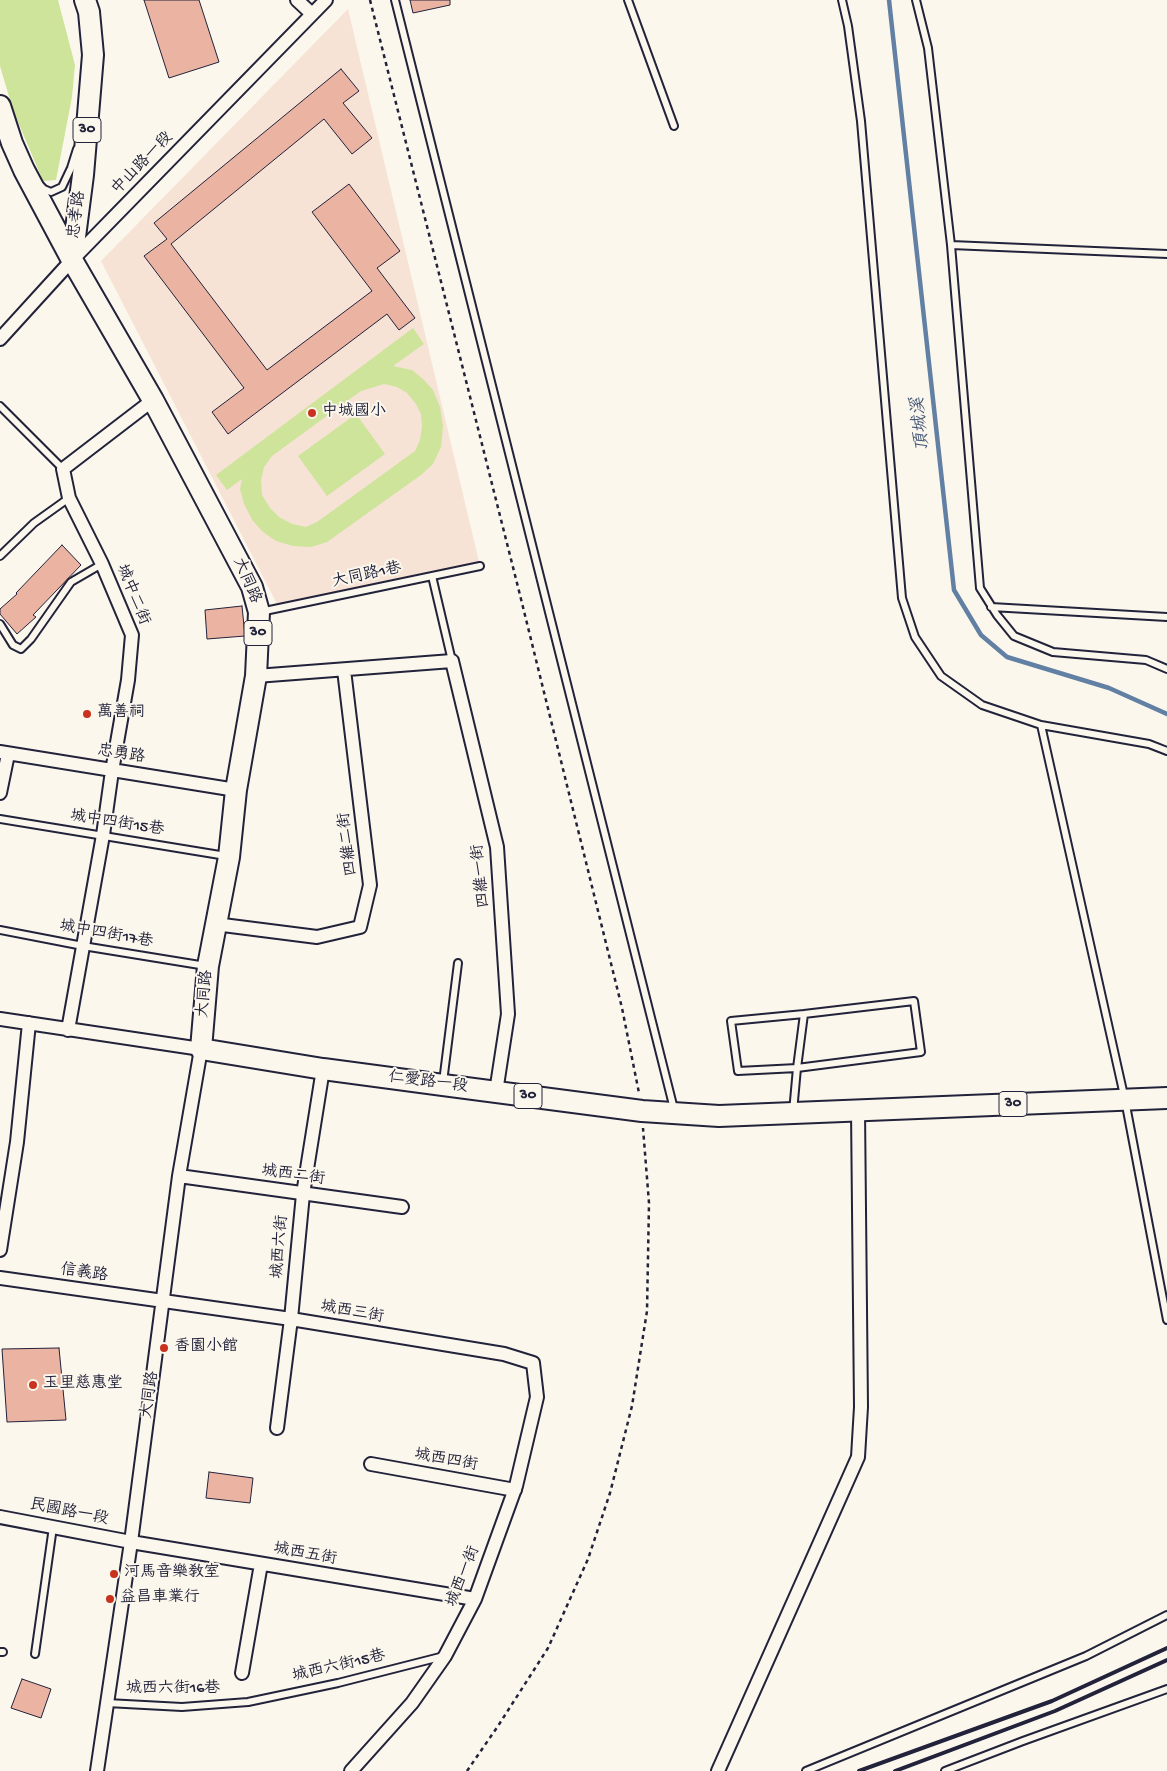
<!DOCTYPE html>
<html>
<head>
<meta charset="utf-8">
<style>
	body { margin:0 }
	canvas { display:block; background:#fbf7ec }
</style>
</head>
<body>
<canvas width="1167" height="1771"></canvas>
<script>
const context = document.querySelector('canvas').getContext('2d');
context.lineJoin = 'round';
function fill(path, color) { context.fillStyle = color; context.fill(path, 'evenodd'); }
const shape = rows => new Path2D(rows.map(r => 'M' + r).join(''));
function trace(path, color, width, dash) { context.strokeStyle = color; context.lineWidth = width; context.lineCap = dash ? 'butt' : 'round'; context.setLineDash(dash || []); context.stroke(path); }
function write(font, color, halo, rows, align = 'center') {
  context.font = font + ' "Gochi Hand","LXGW WenKai TC",sans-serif'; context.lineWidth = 4; context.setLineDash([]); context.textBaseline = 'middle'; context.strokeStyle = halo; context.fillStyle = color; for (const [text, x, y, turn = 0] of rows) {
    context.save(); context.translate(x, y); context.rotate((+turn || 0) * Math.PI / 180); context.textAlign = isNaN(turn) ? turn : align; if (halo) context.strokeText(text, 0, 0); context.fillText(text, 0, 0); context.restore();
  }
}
fill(shape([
	[348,9,480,566,278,606,101,261]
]), '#f6e3d6');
fill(shape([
	[0,0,58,0,75,65,72,97,56,180,43,181,13,110,0,66],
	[413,328,424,344,393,366,412,370,423,379,433,390,440,407,443,426,441,447,433,464,421,475,327,542,311,547,293,546,276,541,263,532,253,521,244,504,240,489,242,479,227,490,216,475],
	[384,384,397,387,407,393,416,404,421,414,422,427,420,440,415,451,317,522,306,527,292,524,279,517,270,508,262,495,261,480,264,467,272,456,361,391],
	[356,414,385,454,327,496,298,456]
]), '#cee49a');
trace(shape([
	[889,0,954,590,981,635,1007,657,1109,688,1167,714]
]), '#6280a3', 4.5);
const building = shape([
	[144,0,199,0,219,62,169,78,144,0],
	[410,0,450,0,450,5,413,13,410,0],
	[341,69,359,91,343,103,372,138,352,154,324,119,171,244,267,370,372,291,312,212,349,184,400,251,377,268,415,318,399,330,387,314,228,434,212,412,244,388,144,256,167,239,154,223,341,69],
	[62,545,81,565,33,615,36,617,17,634,0,614,0,609,17,594,16,593,62,545],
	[242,606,245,636,207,639,205,610,242,606],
	[59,1348,66,1420,7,1422,2,1349,59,1348],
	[209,1472,253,1478,250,1503,206,1498,209,1472],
	[22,1679,51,1689,41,1718,11,1708,22,1679]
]);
fill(building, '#ebb3a2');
trace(building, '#22223b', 1);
const lane = shape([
	[395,0,674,1109],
	[628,0,674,126],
	[842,0,848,26,861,121,902,598,915,637,941,676,982,705,1041,725,1149,744,1167,751],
	[916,0,928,48,951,245,980,588,997,615,1014,636,1053,652,1146,660,1167,669],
	[41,186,44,189,51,192,62,187,71,168,77,149],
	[951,245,1167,254],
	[0,406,63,469],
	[0,556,34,523,69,498],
	[432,576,452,661],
	[991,607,1167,617],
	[260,612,480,566],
	[0,624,13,645,21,649,31,639,71,582,102,564],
	[1041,725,1125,1100,1167,1320],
	[0,819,226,856],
	[0,930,83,946,206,966],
	[443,1082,458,963],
	[793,1112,797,1068,921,1052,914,1001,804,1014,797,1068,738,1071,731,1021,804,1014],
	[0,1652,3,1652],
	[35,1654,53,1527],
	[107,1703,182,1707,248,1702,338,1683,444,1656],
	[806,1771,1086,1656,1167,1615],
	[945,1771,1023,1741,1167,1689]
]);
const street = shape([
	[297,0,312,14],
	[0,339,72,260,326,0],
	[256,676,452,661,497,847,508,1014,496,1092],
	[0,752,236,790],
	[0,793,8,754],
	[215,924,317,937,360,927,370,885,344,670],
	[0,1019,201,1049,179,1176,131,1542,97,1771],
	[68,1030,103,835,112,771,128,680,132,635,102,564,69,498,63,469,153,400],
	[179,1176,402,1207],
	[0,1250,17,1142,29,1023],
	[0,1278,291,1319,504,1354,533,1363,537,1397,516,1486,475,1599,445,1656,412,1703,351,1771],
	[277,1428,291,1319,303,1194,323,1069],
	[371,1464,515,1490],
	[0,1517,131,1542,475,1599],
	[242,1673,261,1564],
	[718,1771,858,1457,861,1407,858,1110]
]);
const primary = shape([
	[0,106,12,143,24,170,72,260,153,400,252,587,259,612,256,676,236,790,229,857,208,966,201,1049,323,1069,443,1085,642,1111,719,1116,1167,1098],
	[72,260,83,175,93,55,89,12,85,0]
]);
trace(lane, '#22223b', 10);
trace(street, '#22223b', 16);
trace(primary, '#22223b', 24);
trace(shape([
	[370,0,520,595,622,1008,639,1093],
	[467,1771,498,1726,548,1648,588,1559,610,1493,632,1406,647,1311,649,1203,643,1128]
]), '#22223b', 2.5, [4, 4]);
trace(lane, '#fbf7ec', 6);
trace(street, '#fbf7ec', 12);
trace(primary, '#fbf7ec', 20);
trace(shape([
	[859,1771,1052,1701,1167,1648],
	[895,1771,1055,1711,1167,1660]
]), '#22223b', 4);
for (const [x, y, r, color] of [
	[312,413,5,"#c8321e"],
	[87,714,5,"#c8321e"],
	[164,1348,5,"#c8321e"],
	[33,1385,5,"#c8321e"],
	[114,1574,5,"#c8321e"],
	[110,1599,5,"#c8321e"]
]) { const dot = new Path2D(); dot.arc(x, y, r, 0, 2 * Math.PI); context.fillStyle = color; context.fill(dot); trace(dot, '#fbf7ec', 2); }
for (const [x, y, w] of [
	[87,130,28],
	[258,633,28],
	[528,1096,28],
	[1013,1104,28]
]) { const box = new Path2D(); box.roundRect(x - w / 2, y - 12.5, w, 25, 4); context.fillStyle = '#fbf7ec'; context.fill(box); trace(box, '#22223b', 1); }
write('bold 15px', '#22223b', null, [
	["30",87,130],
	["30",258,633],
	["30",528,1096],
	["30",1013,1104]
]);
write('16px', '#22223b', '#fbf7ec', [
	["中山路一段",143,164,-46],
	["忠孝路",78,215,-83],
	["大同路1巷",367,576,-12],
	["大同路",246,581,67],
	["城中二街",132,595,68],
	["忠勇路",121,755,9],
	["城中四街15巷",117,824,9],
	["四維二街",349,844,-97],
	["四維一街",482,876,-96],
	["城中四街17巷",106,935,10],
	["大同路",206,994,-85],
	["仁愛路一段",428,1083,7],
	["城西二街",293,1176,8],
	["城西六街",281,1247,-85],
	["信義路",84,1274,8],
	["城西三街",352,1313,10],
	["大同路",151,1395,-82],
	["城西四街",446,1461,10],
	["民國路一段",69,1513,11],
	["城西五街",305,1555,10],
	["城西一街",464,1577,-68],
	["城西六街15巷",339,1667,-13],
	["城西六街16巷",173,1690]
]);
write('16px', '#22223b', '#fbf7ec', [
	["中城國小",322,413],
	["萬善祠",97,714],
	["香園小館",174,1348],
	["玉里慈惠堂",43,1385],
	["河馬音樂教室",124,1574],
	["益昌車業行",120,1599]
], 'left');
write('italic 18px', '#475978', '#fbf7ec', [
	["頂城溪",922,424,-96]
]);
</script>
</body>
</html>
